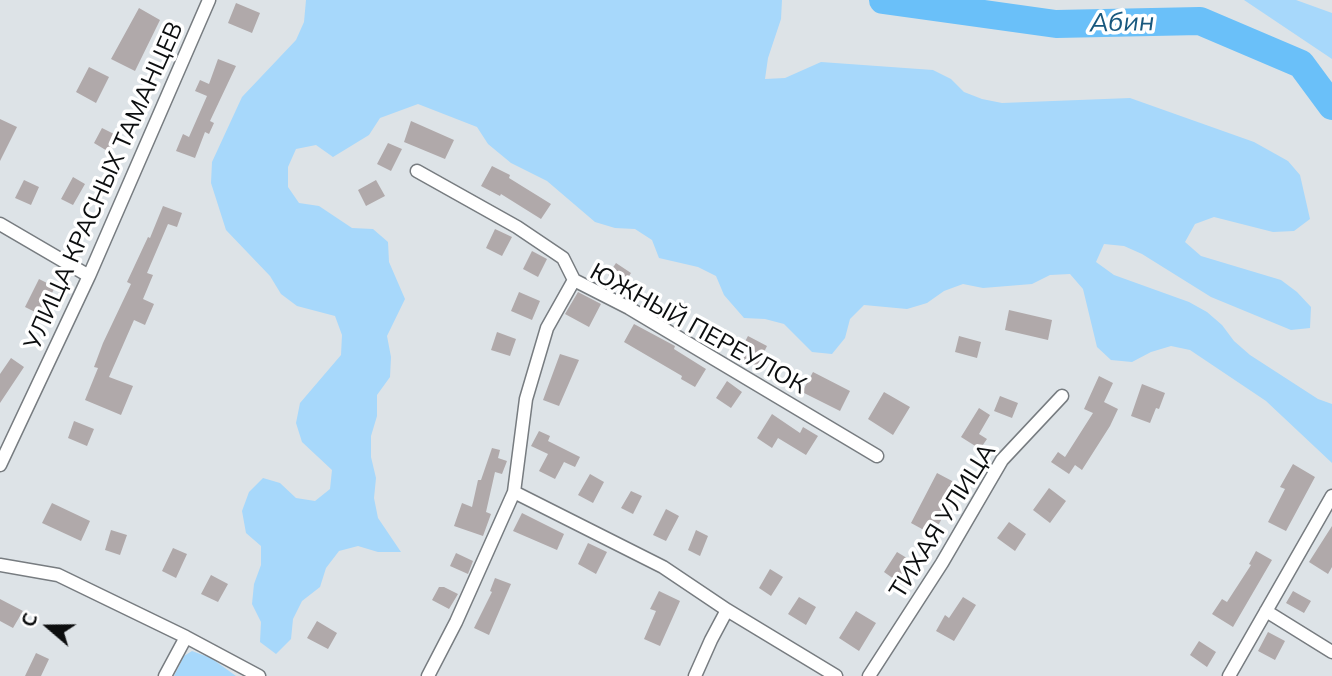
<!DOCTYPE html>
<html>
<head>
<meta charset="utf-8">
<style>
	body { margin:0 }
	#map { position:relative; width:1332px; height:676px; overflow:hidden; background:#dde3e7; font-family:Mulish,sans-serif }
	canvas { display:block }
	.north { position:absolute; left:14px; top:592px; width:70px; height:70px; -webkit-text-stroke:5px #fff; paint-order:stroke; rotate:290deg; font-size:19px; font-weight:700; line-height:28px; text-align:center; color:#0c0e0f }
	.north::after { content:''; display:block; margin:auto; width:24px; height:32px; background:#0c0e0f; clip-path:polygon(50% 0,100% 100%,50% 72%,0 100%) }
</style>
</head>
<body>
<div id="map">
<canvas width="1332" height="676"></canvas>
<div class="north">С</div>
</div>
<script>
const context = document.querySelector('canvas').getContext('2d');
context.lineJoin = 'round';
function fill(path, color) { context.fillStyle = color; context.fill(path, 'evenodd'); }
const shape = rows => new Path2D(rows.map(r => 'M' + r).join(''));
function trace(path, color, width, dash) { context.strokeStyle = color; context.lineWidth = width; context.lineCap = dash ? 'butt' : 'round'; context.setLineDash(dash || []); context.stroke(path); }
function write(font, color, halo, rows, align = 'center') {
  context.font = font + ' Mulish,sans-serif'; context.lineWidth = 7; context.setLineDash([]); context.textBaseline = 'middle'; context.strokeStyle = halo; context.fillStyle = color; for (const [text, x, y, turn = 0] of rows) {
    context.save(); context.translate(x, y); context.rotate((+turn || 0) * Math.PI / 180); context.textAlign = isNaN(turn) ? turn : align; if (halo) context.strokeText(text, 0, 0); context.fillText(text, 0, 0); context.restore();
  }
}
fill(shape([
	[306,0,782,0,781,19,768,58,765,79,785,78,821,62,933,70,951,79,964,92,982,99,1002,103,1130,98,1254,142,1288,161,1300,175,1310,219,1294,231,1273,232,1214,217,1195,224,1185,242,1201,256,1281,280,1297,292,1311,307,1310,328,1291,330,1211,297,1142,254,1124,246,1104,244,1096,262,1114,275,1189,302,1207,312,1222,325,1234,341,1250,355,1318,399,1332,404,1332,463,1266,401,1190,350,1171,346,1151,352,1132,362,1111,360,1097,347,1083,289,1070,274,1050,275,1032,284,983,288,963,284,944,291,927,303,907,309,864,305,850,319,845,338,832,354,812,352,784,324,765,319,744,318,724,295,716,276,698,267,659,258,652,240,635,229,615,228,595,222,547,181,511,163,488,144,477,127,418,104,380,118,369,135,333,157,316,145,296,149,288,167,288,187,299,203,319,206,352,228,373,229,388,242,389,262,405,299,387,336,391,357,390,377,377,395,377,416,371,436,371,457,376,478,374,498,378,518,401,552,378,552,358,546,339,551,326,568,320,587,302,601,293,619,291,639,276,654,260,642,261,622,252,604,254,584,261,565,261,546,246,533,242,511,249,492,263,478,280,483,296,498,315,501,330,489,332,470,302,442,296,423,300,403,341,355,342,335,335,316,297,306,281,294,270,276,226,230,211,183,212,162,242,97,296,40,304,22],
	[1244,0,1296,0,1332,13,1332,59],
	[192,651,211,658,236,676,174,676,184,656]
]), '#a7d8fb');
trace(shape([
	[883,0,1056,24,1200,21,1301,64,1332,106]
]), '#6ac0f9', 28);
fill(shape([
	[236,3,260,13,252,33,228,23],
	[139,8,160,20,135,71,111,59],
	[218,59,236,66,210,121,214,123,209,134,205,132,195,158,176,151,183,134,189,137,207,96,195,91,200,80,209,84],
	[89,67,109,77,96,103,76,92],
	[0,119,17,127,0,161],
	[411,121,454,140,445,159,404,142],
	[102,128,118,136,109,152,94,143],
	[388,143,402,149,391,171,377,164],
	[492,166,510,175,509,178,551,204,541,219,501,194,500,196,481,186],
	[73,177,85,184,73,205,61,199],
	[24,180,39,187,31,205,15,198],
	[376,180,385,196,366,206,358,190],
	[163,206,182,213,177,227,168,224,147,273,153,275,143,299,154,304,145,325,134,320,109,377,133,386,121,415,85,400,98,368,94,367,103,343,131,284,127,282,148,237,150,238],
	[495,229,512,237,502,256,486,248],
	[532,251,547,259,538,277,523,269],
	[616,263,631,273,623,285,608,275],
	[39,279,55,287,41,315,25,307],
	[519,292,540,301,532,320,511,311],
	[578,292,601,304,589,327,565,314],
	[1009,310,1052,320,1048,340,1005,330],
	[634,324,675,346,674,349,706,369,695,387,681,379,682,376,624,342],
	[497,332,516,339,510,356,491,350],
	[748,336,767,346,757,366,737,356],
	[959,336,981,342,977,358,955,352],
	[560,354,579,360,559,406,543,400],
	[11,358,24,367,0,403,0,374],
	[813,372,850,391,840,411,802,392],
	[1099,376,1113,383,1104,402,1118,409,1110,426,1082,470,1075,465,1069,474,1051,462,1058,452,1065,457,1093,413,1084,409],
	[727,381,742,392,731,408,716,398],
	[1142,384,1165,393,1159,409,1156,408,1150,423,1131,416],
	[884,392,910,407,893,435,868,419],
	[1000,396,1018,403,1012,418,994,411],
	[979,408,990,415,979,434,987,439,980,449,961,437],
	[772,414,800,433,803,427,818,436,806,455,778,438,772,448,757,438],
	[74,421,94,429,87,446,68,438],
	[539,431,550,436,548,441,580,457,575,467,564,462,555,479,539,471,548,454,531,446],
	[492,448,500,450,498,458,507,461,502,474,495,472,486,512,491,514,483,536,454,526,462,503,472,507,478,480,481,480],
	[1293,464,1315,477,1286,531,1268,522,1285,489,1280,487],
	[937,473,954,482,941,506,947,509,933,535,911,523],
	[590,474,604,482,593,503,578,495],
	[1049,488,1066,501,1050,523,1033,510],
	[631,491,642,496,633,514,621,508],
	[52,503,90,521,81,541,42,523],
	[666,509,679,516,666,541,653,535],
	[522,513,564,534,557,550,513,531],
	[1009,522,1026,534,1015,551,997,538],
	[1332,526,1332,567,1328,574,1309,562],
	[111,530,127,535,120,555,105,550],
	[696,530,708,536,700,556,688,550],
	[588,543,607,552,596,574,578,564],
	[173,548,187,554,176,578,162,571],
	[1256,551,1272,560,1233,627,1212,614,1222,599,1227,602,1251,565,1249,564],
	[897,552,915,563,901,584,884,572],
	[456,553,473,561,468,574,450,566],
	[770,569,783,577,771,596,759,588],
	[211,575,228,584,218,602,201,594],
	[495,578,511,584,489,635,474,628,492,592,490,591],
	[439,587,444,587,458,594,449,609,432,600],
	[659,591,680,601,660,646,644,639,656,611,650,609],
	[1293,591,1311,601,1304,613,1286,603],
	[799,597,816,607,806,625,788,614],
	[963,597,976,605,954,641,936,631,945,615,949,618],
	[0,599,23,611,13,628,0,621],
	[856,611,876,623,859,651,839,638],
	[317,621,337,633,328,649,307,638],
	[1268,632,1285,641,1275,660,1258,651],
	[1199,641,1216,652,1207,667,1190,655],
	[36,653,49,659,41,676,25,676]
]), '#b0a9aa');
const minor = shape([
	[417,171,517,227,563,258,574,280],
	[0,224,89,276],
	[574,280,629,308,877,456],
	[0,465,89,276,209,0],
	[514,492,663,567,727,610,836,676],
	[0,565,58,575,186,637,259,676],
	[1266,611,1332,652],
	[165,676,186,637],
	[428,676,456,622,514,492,526,399,547,328,574,280],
	[695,676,711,640,727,610],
	[869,676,942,563,1002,460,1062,396],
	[1229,676,1332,496]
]);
trace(minor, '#777c80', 15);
trace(minor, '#fff', 12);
write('24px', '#0c0e0f', '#fff', [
	["УЛИЦА КРАСНЫХ ТАМАНЦЕВ",104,186,-66],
	["ЮЖНЫЙ ПЕРЕУЛОК",698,329,29],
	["ТИХАЯ УЛИЦА",943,521,-58]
]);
write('italic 26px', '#18587e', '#fff', [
	["Абин",1122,23,-1]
]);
</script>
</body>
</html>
